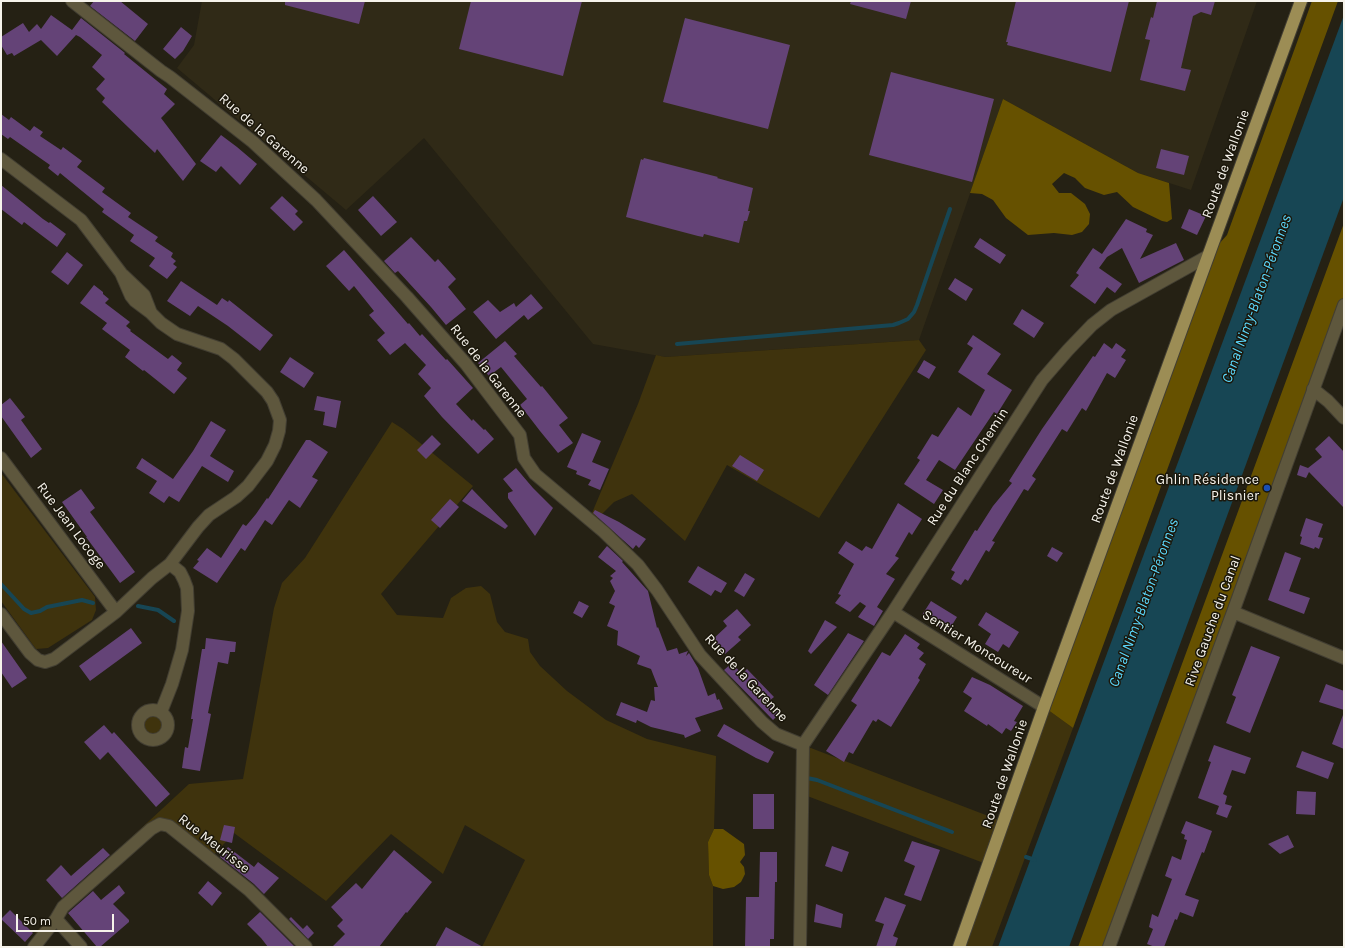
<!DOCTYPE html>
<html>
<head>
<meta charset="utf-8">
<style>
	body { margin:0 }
	#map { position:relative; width:1345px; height:948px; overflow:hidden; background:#252114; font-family:Karla,sans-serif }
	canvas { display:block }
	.frame { position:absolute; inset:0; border:2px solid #f6f3eb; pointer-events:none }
	.scale { position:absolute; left:16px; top:914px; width:98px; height:18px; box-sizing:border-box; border:2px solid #f6f3eb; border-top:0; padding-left:5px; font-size:12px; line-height:14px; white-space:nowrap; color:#f6f3eb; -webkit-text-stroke:3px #1b170b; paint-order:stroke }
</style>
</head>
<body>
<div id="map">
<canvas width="1345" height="948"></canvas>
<div class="frame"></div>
<div class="scale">50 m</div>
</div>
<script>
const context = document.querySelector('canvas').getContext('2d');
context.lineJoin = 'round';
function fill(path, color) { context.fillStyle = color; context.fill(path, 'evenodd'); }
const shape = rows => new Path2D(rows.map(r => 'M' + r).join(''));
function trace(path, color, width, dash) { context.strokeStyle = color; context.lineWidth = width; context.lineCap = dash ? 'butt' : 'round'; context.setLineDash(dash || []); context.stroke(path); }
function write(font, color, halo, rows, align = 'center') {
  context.font = font + ' Karla,sans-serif'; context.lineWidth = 3; context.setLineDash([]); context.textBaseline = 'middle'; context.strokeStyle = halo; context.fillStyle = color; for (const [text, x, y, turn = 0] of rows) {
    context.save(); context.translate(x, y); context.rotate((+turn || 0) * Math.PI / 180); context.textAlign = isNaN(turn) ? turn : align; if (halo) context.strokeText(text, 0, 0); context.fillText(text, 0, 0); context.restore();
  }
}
fill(shape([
	[202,1,1257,1,1191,190,1138,173,1003,99,919,340,665,357,593,344,424,138,346,210,177,68,194,45]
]), '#302a17');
fill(shape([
	[919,340,926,350,819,518,727,465,685,541,632,494,614,502,593,523,589,520,638,404,656,355,665,357],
	[392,422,403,429,473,486,381,594,397,615,443,618,451,598,466,588,481,586,490,594,497,622,505,632,528,639,530,652,540,666,567,691,606,720,647,739,716,756,714,829,708,842,709,875,713,886,713,947,482,947,525,860,465,825,443,874,391,834,326,901,234,833,211,858,160,824,63,907,41,938,35,933,85,882,113,859,122,846,189,784,243,779,274,608,282,583,305,558],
	[1,473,95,597,96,610,92,620,48,648,36,649,1,601],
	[1044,707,1073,728,992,947,959,947,989,865,802,794,803,745,1004,822],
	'142 725a11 11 0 1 1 22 0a11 11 0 1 1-22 0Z'
]), '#3f330d');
fill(shape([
	[1312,1,1338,1,1073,728,1044,707,1208,256,1227,235],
	[1003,99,1138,173,1169,183,1172,219,1167,222,1162,221,1133,207,1117,192,1104,195,1085,188,1075,178,1064,173,1052,184,1059,193,1071,193,1085,204,1090,214,1089,224,1082,232,1072,235,1054,233,1028,235,1006,218,993,200,982,194,970,193],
	[1344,223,1344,305,1109,947,1078,947],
	[714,829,723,829,744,844,745,855,740,862,744,867,745,874,741,882,734,887,723,889,713,886,709,875,708,842]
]), '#665100');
fill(shape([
	[1344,15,1344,197,1069,947,998,947]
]), '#174654');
trace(shape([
	[677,344,893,325,899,323,908,319,914,312,917,305,950,209],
	[1,584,24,609,31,613,40,611,47,607,82,600,93,603],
	[138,606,158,610,174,621],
	[807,778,817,780,952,832],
	[1026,857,1035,860]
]), '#174654', 4);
fill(shape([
	[94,1,120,1,148,24,135,41,90,6],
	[285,1,365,1,359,24,285,5],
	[471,1,582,1,563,76,459,49],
	[851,1,911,1,906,19,850,4],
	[1016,1,1129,1,1111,72,1007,45,1008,42,1006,42],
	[1157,1,1215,1,1211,15,1201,12,1193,16,1181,68,1191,70,1185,91,1140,80,1150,40,1145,39,1151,17,1153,18],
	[51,15,72,30,81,18,125,53,124,54,167,89,164,94,175,104,161,118,196,164,183,181,157,149,155,153,102,102,105,98,96,89,105,79,92,67,102,55,80,37,76,35,57,56,41,40,14,56,12,53,7,55,1,45,1,37,23,23,29,32,37,24,41,29],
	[685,18,790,45,768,129,663,102],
	[181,27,192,36,183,51,175,59,163,49],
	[891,72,994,99,972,182,869,155],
	[1,114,9,120,11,117,30,131,34,126,43,132,40,136,61,150,63,147,82,161,77,167,105,188,102,192,131,213,128,217,158,237,155,241,173,253,171,257,176,261,173,264,177,267,167,279,149,266,155,258,130,241,134,235,102,212,104,209,60,173,58,176,48,168,50,165,10,137,8,139,1,134],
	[221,135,237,147,257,164,240,185,221,166,216,172,200,161],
	[1161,149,1189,156,1184,175,1156,168],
	[644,158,718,177,717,178,753,188,748,211,750,211,747,221,744,221,739,243,704,234,703,237,698,236,626,217,641,159,643,160],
	[1,185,43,219,49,223,50,222,66,234,57,247,24,222,22,225,1,209],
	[282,196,298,211,295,214,303,222,294,231,270,208],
	[373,196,397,222,381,236,358,210],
	[1189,209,1206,216,1197,235,1181,228],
	[1126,219,1147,229,1146,232,1153,235,1140,259,1176,243,1184,260,1139,283,1122,248,1107,257,1099,268,1122,284,1115,293,1107,287,1095,304,1070,286,1079,275,1076,273,1093,248,1102,254],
	[411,237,435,262,438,259,456,279,448,287,466,309,446,325,431,307,398,271,395,273,384,261],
	[980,238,1006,255,1000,264,974,247],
	[344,250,408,324,409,323,420,336,422,334,446,360,447,359,473,388,456,404,472,421,473,419,484,430,485,429,494,439,478,454,442,417,424,396,431,388,418,374,426,365,405,343,390,355,377,340,385,333,369,315,374,311,354,286,349,291,326,266],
	[67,252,83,265,68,285,51,272],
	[955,278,973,289,966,301,948,289],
	[181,281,217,305,222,298,228,302,229,300,273,335,260,351,228,326,198,306,190,316,167,301],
	[94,285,103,292,103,294,109,299,105,303,130,322,126,326,131,330,130,331,168,359,172,355,182,363,177,370,187,378,174,394,144,370,143,371,125,357,130,350,102,329,107,323,80,303],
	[531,294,543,308,528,320,524,315,496,339,473,312,488,300,500,312,514,303,516,307],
	[1022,309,1044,323,1034,338,1013,324],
	[973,335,1001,354,987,374,1012,390,997,414,994,412,955,470,939,460,926,480,943,490,934,504,904,484,920,460,917,458,932,434,938,437,958,407,971,416,985,390,958,372,973,348,967,344],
	[505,341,517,354,514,356,541,387,542,386,568,418,559,425,573,443,558,453,540,431,520,405,527,399,501,367,489,376,478,363],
	[1104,343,1112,349,1116,343,1126,350,1121,357,1126,360,1115,378,1107,373,1086,411,1082,408,1067,432,1062,429,1032,476,1036,479,1028,491,1024,489,992,541,995,542,989,552,986,550,968,581,965,579,961,585,951,579,955,572,951,570,975,530,977,531,993,506,1012,483,1009,481,1042,429,1091,359,1093,356,1095,357],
	[290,357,314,373,304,388,280,372],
	[924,360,936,367,929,379,917,372],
	[317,396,341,401,336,428,323,425,325,412,314,410],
	[10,398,25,417,21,420,42,449,31,458,1,416,1,405],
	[211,421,226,430,210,456,234,471,228,482,202,466,179,502,169,496,164,503,149,493,157,481,136,468,142,458,173,479,193,451],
	[582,433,601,441,592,462,609,469,600,490,588,485,591,480,576,474,577,471,567,467],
	[432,435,441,444,426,459,417,450],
	[1329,436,1344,452,1344,508,1309,472,1306,478,1297,475,1300,465,1308,468,1322,457,1315,449],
	[306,440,310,440,328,452,312,477,318,480,300,508,289,500,272,525,265,520,245,551,241,548,217,583,193,568,199,561,197,560,207,548,221,558,243,524,246,526,256,514,267,498,268,499],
	[740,455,764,470,757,481,732,466],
	[516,468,533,488,553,508,535,536,508,498,508,493,513,491,503,479],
	[81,489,95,508,90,512,135,572,120,583,86,537,87,537,62,502],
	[472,489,508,526,505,529,462,501],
	[450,499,459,507,440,528,431,520],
	[898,503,922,519,912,535,909,532,895,556,899,558,886,574,895,579,877,607,883,611,874,626,858,617,866,606,860,602,850,612,835,603,841,595,838,594,854,564,838,553,846,541,862,551,866,546,872,549],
	[595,510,619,522,646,539,639,548,636,545,633,549,593,513],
	[1306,518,1323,524,1318,537,1323,538,1319,549,1315,547,1314,549,1300,544,1302,537,1300,536],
	[607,546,623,561,622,562,648,591,657,628,658,627,667,651,677,648,679,654,688,651,686,656,689,653,698,668,708,696,715,693,717,700,719,699,723,709,695,718,701,731,685,738,684,735,651,727,637,720,636,723,616,715,621,702,647,712,651,700,655,701,654,687,658,687,651,669,637,664,640,656,617,645,618,631,607,626,615,606,609,603,615,591,610,581,613,578,610,576,616,571,598,557],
	[1052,547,1063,553,1057,562,1047,556],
	[1285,552,1301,558,1289,591,1310,598,1304,614,1268,600],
	[698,566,727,583,721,593,715,590,711,596,688,582],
	[745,573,755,579,744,597,734,591],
	[579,601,589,606,582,618,573,613],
	[931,601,957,617,949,630,941,625,940,627,922,615],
	[737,609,751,625,738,637,741,640,725,654,712,640,727,626,723,621],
	[986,612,1019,632,1009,648,1003,644,998,652,985,644,991,634,978,625],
	[825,620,837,627,811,654,808,651],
	[131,628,142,643,90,681,79,666],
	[848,633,864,641,828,695,814,685],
	[905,634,920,644,917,648,924,653,919,659,926,664,918,678,920,680,891,727,878,719,876,722,873,720,853,754,849,752,844,762,826,751,857,705,851,701,882,652,890,656],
	[206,638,236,642,235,652,230,652,228,664,218,662,208,713,211,714,200,771,182,768,185,747,188,748,193,719,191,719,196,686,202,649,205,649],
	[1,641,27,678,12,688,1,672],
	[1251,646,1280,657,1250,733,1226,723,1236,697,1232,695],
	[732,663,742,674,747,669,774,697,769,701,780,713,773,720,724,670],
	[972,677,990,685,1023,706,1014,721,1017,722,1011,731,1006,728,1002,734,988,724,987,726,964,711,972,698,963,692],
	[1326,684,1344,691,1344,710,1319,702],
	[1343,715,1344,715,1344,749,1332,744],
	[724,724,774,752,768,763,756,758,717,736],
	[104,725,112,734,114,732,170,794,156,807,108,752,100,760,84,742],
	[1214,745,1251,758,1245,774,1232,770,1223,794,1227,796,1225,804,1232,806,1227,818,1216,814,1219,806,1198,798,1211,762,1208,761],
	[1302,751,1334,763,1328,779,1296,767],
	[1297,791,1316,792,1315,815,1296,814],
	[753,794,774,794,774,829,753,829],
	[1186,821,1212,831,1204,853,1202,852,1185,895,1199,900,1193,917,1180,912,1177,920,1175,919,1164,947,1155,947,1147,944,1153,929,1149,927,1152,914,1158,917,1172,879,1165,876,1172,856,1181,860,1187,840,1184,839,1185,835,1181,833],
	[224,825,235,827,232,843,220,840],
	[1288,835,1294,847,1280,854,1268,844],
	[912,841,940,850,921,901,904,895,915,866,904,861],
	[832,846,849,852,842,872,825,866],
	[228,847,254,867,258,862,279,878,264,894,254,884,220,857],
	[103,848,110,855,62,898,46,880,61,865,71,876],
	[394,850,432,882,407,913,406,912,379,947,332,947,345,934,337,926,343,920,331,907,356,883,362,889],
	[760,852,777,852,777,882,775,882,774,939,770,939,770,947,745,947,746,897,759,897],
	[208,881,222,893,212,906,198,893],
	[119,885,125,893,113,904,129,920,129,922,100,947,97,947,68,913,93,891,101,900],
	[885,897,906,905,893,936,898,938,895,947,876,947,884,924,875,921],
	[816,904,843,914,841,928,814,922],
	[10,910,33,933,25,942,1,919],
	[260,912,295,947,268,947,261,938,247,924],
	[291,917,303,929,307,925,314,933,308,939,289,919],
	[446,927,483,947,435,947]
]), '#644377');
const minor = shape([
	[72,1,161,71,170,77,253,142,316,200,407,297,466,364,520,435,524,458,535,474,604,532,638,565,657,590,700,655,762,722,776,734,803,745],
	[1,159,81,220,121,273,131,296,135,301,151,313,161,323,177,334,221,349,234,359,267,392,273,401,280,420,279,431,275,445,267,461,248,486,236,497,209,515,198,527,170,564,152,578,116,612,54,659,45,662,38,660,30,653,1,614],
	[123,275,144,295,151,313],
	[1313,389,1328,401,1344,418],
	[1,458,116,612],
	[893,612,1044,707],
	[1233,612,1344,658],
	'138 725a15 15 0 1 1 30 0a15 15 0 1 1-30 0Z',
	[161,712,172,684,182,650,188,611,187,588,184,580,180,572,170,564],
	[803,745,893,612,1042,380,1068,350,1092,325,1111,310,1208,256],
	[56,919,81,947],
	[34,947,56,919,63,907,151,829,160,824,169,826,249,890,306,947],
	[800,947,803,745],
	[1109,947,1233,612,1344,305]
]);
const major = shape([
	[959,947,1044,707,1301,1]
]);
trace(minor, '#423e32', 14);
trace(major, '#423e32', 14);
trace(minor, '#5e573d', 12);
trace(major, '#9c8d55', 12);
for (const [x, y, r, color] of [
	[1267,488,4,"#1a4fb4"]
]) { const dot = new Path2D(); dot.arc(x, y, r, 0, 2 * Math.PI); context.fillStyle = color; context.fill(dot); trace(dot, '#1b170b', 1.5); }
write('14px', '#f6f3eb', '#1b170b', [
	["Rue de la Garenne",264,134,41],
	["Route de Wallonie",1226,164,-70],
	["Rue de la Garenne",488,371,52],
	["Rue du Blanc Chemin",968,467,-57],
	["Route de Wallonie",1115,469,-70],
	["Rue Jean Locoge",71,526,53],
	["Rive Gauche du Canal",1213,621,-70],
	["Sentier Moncoureur",977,647,32],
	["Rue de la Garenne",746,678,47],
	["Route de Wallonie",1005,774,-71],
	["Rue Meurisse",214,844,38]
]);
write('14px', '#f6f3eb', '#1b170b', [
	["Ghlin Résidence",1259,480],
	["Plisnier",1259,496]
], 'right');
write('italic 15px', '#5bd9fe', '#1b170b', [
	["Canal Nimy-Blaton-Péronnes",1257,299,-70],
	["Canal Nimy-Blaton-Péronnes",1144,603,-70]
]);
</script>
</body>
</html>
